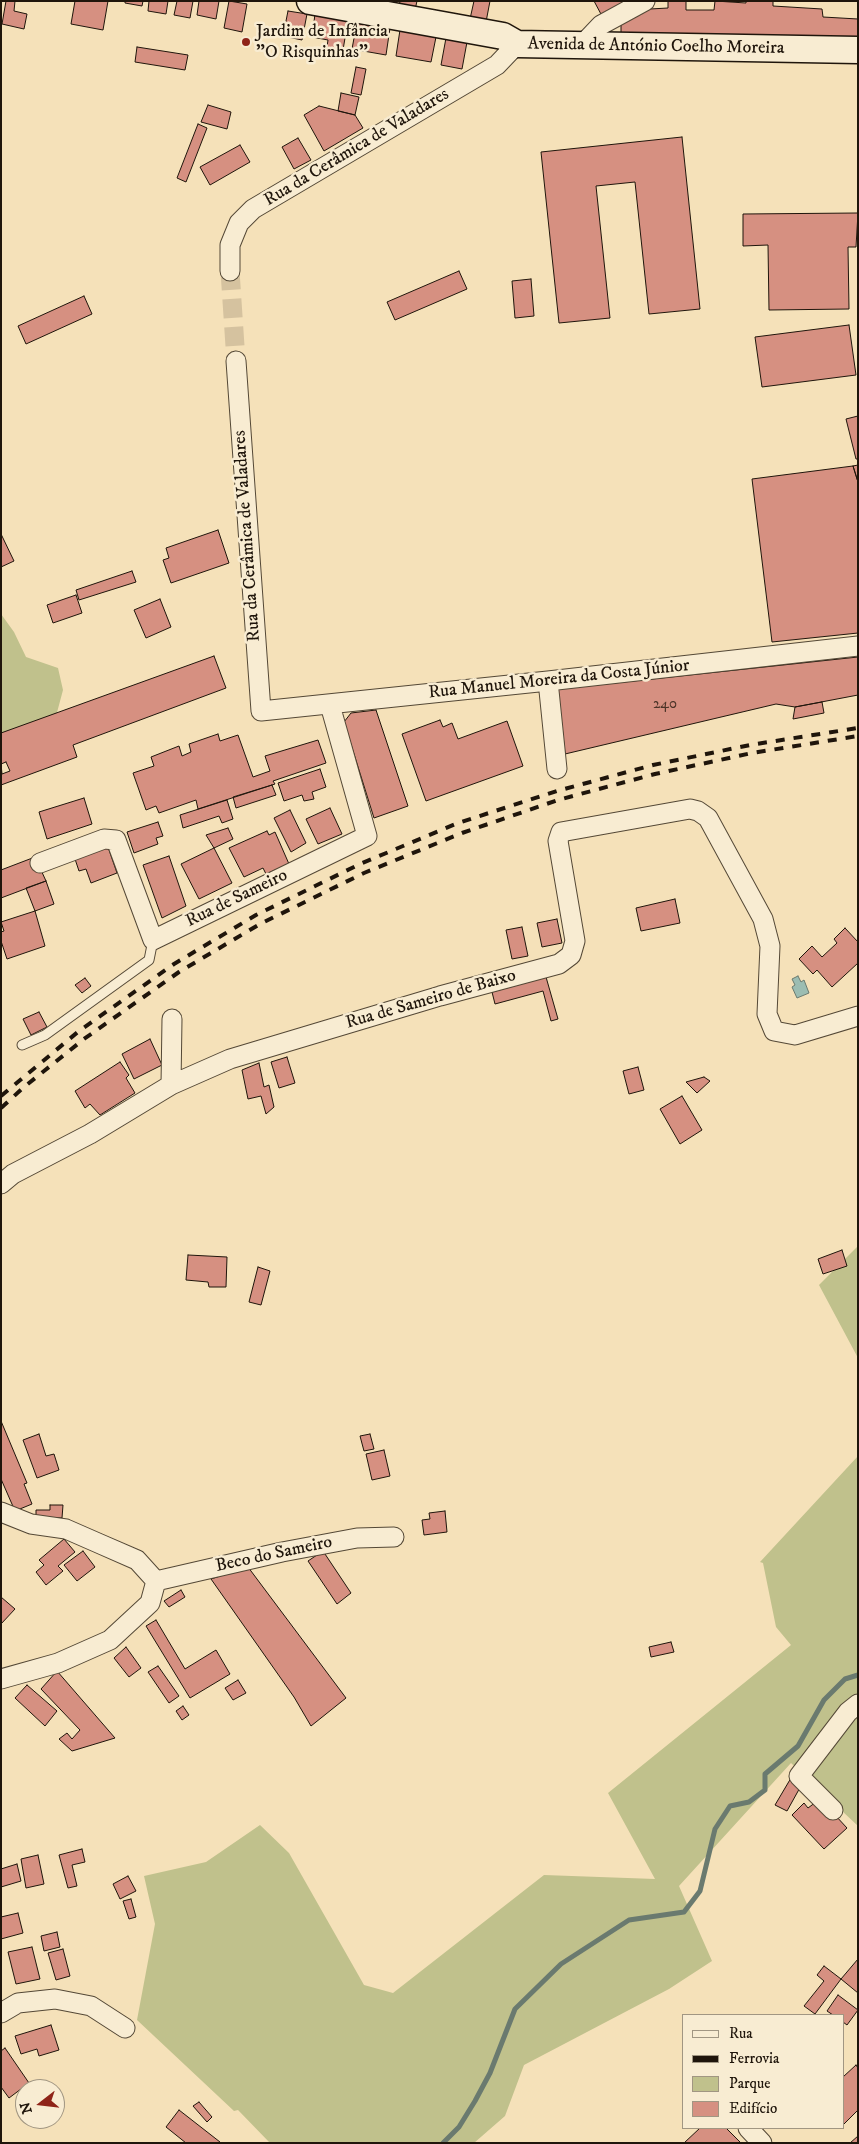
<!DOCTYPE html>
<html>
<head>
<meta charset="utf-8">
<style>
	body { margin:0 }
	#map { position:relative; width:859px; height:2144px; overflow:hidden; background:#f5e1b9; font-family:"IM FELL DW Pica",serif }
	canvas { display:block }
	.frame { position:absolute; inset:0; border:2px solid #1f150b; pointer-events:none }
	.legend { position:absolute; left:682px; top:2014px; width:162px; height:115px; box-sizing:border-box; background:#f8ecd2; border:1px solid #a19682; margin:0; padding:6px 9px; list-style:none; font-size:15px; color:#1f150b }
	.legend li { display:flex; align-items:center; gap:10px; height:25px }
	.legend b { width:25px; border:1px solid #a19682 }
	.north { position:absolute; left:15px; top:2079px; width:50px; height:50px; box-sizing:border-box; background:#f8ecd2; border:1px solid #a19682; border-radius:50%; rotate:254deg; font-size:14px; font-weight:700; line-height:20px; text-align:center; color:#1f150b }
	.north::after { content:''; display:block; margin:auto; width:18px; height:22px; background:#8f2418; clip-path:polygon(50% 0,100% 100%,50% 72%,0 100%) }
</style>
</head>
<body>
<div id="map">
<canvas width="859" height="2144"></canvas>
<div class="frame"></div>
<ul class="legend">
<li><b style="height:6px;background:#f8ecd2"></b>Rua</li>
<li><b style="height:6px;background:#1f150b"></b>Ferrovia</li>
<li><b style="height:14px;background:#c0c18c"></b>Parque</li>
<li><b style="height:14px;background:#d69081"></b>Edifício</li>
</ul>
<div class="north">N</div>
</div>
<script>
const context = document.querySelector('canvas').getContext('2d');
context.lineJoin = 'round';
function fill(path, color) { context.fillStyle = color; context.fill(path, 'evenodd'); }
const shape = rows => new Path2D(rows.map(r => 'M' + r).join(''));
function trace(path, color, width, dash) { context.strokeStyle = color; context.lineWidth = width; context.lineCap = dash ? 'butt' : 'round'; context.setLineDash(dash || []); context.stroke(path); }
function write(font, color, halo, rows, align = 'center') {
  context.font = font + ' "IM FELL DW Pica",serif'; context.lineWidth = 5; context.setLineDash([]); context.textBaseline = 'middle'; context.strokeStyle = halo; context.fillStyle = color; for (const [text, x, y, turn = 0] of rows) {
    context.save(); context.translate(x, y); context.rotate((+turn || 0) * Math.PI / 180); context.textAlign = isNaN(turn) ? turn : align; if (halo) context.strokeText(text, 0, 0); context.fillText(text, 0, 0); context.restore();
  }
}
fill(shape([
	[1,614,14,632,26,657,58,668,63,690,55,720,1,736],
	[858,1246,858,1358,819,1285],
	[858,1456,858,1826,791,1763,679,1886,712,1961,669,1989,524,2065,505,2116,474,2143,270,2143,238,2110,234,2111,137,2020,155,1924,144,1876,206,1862,260,1825,289,1853,364,1985,393,1993,544,1875,655,1879,608,1793,791,1645,776,1627,763,1563,760,1562]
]), '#c0c18c');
const water = shape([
	[798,976,801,982,804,980,809,993,797,998,792,987,795,985,792,979,798,976]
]);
fill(water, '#9cbdb2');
trace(water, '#6a7a6f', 1);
trace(shape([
	[443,2143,459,2127,475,2101,490,2073,515,2009,561,1964,629,1920,684,1912,700,1891,715,1829,730,1806,749,1802,765,1790,765,1774,798,1746,824,1700,845,1679,858,1675]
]), '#6a7a6f', 5);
const building = shape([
	[6,1,15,1,14,11,27,14,24,29,2,24,6,1],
	[75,1,108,1,103,30,71,24,75,1],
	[125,1,143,1,142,6,125,3,125,1],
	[149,1,168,1,166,14,148,11,149,1],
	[177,1,193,1,190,18,174,15,177,1],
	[199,1,219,1,216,19,197,15,199,1],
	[229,1,247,4,242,32,224,28,229,1],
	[400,1,417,1,415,10,399,7,400,1],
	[474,1,490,1,486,22,470,19,474,1],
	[594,1,624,1,625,3,602,16,594,1],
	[668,1,686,1,686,10,714,10,715,1,746,3,746,1,773,1,773,6,822,9,823,17,858,19,858,41,621,36,621,22,650,9,668,8,668,1],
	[288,11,307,14,302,40,283,36,288,11],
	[315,14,348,20,342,56,326,53,328,40,312,37,315,14],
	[357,22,390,28,386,55,352,49,357,22],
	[400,30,436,37,431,62,396,56,400,30],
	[446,38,467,42,462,69,441,65,446,38],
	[137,47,188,55,185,70,135,62,137,47],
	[356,67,366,69,361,95,351,93,356,67],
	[341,93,359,97,355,115,338,111,341,93],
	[208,105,231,112,227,129,201,122,208,105],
	[319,106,355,115,363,128,324,151,304,115,319,106],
	[198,124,207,128,186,182,177,178,198,124],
	[682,137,700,309,649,314,635,182,596,186,610,318,559,323,541,152,682,137],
	[298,138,311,160,294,169,282,147,298,138],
	[240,145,250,162,210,185,200,167,240,145],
	[858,213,856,247,848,247,849,309,769,310,768,245,743,246,743,214,858,213],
	[459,271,467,289,395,320,387,302,459,271],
	[531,279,534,316,515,318,512,281,531,279],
	[84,296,92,314,26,344,18,326,84,296],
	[849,325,856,375,762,387,755,337,849,325],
	[858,416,858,459,856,459,846,419,858,416],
	[858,465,858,482,853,466,858,465],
	[853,466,858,482,858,633,772,642,752,479,853,466],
	[218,530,229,563,171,583,163,560,169,558,166,548,218,530],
	[1,534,14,561,1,567,1,534],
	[132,571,136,582,79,600,76,590,132,571],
	[76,595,82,613,53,623,47,605,76,595],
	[160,599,171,627,146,638,134,610,160,599],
	[214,656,226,688,73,745,77,757,1,785,1,733,214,656],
	[858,657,858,695,795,707,776,704,565,754,558,689,858,657],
	[822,702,824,713,793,719,795,707,822,702],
	[376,710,408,806,374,818,344,722,351,713,376,710],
	[440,720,443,727,452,723,458,739,507,721,523,766,426,801,402,734,440,720],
	[218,734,220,741,238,735,253,777,270,771,265,756,318,740,326,763,273,781,275,784,272,785,198,809,196,800,159,813,156,806,146,810,133,773,154,766,151,757,179,746,182,756,191,752,189,744,218,734],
	[6,762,10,771,2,774,1,764,6,762],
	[320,769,326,787,312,792,314,799,304,801,302,795,284,801,278,783,320,769],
	[272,785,276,795,236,808,233,797,272,785],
	[84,798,92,824,47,839,39,812,84,798],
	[227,800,233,819,222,823,219,816,183,828,180,815,227,800],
	[330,808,342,834,318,844,306,819,330,808],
	[290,810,306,843,291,852,274,818,290,810],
	[158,822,163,836,156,838,158,844,134,853,127,832,158,822],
	[228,828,233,839,214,848,206,835,228,828],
	[267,831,269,835,275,832,289,864,266,874,263,868,244,877,229,848,267,831],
	[107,844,117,873,91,883,86,869,79,871,74,856,107,844],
	[214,848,232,883,199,899,181,864,214,848],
	[169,856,186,906,162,918,143,865,169,856],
	[35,857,46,881,1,898,1,870,35,857],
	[46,881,54,904,35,911,26,888,46,881],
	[675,899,680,923,641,931,636,908,675,899],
	[35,911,45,946,7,959,1,941,1,932,4,931,1,922,35,911],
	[557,919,562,943,542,947,537,923,557,919],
	[522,927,528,956,512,959,506,930,522,927],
	[845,928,858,942,858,963,832,987,817,970,813,974,799,959,812,946,822,957,837,943,834,939,845,928],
	[546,977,558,1019,551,1021,543,991,495,1004,492,992,546,977],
	[85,978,91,986,82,993,75,985,85,978],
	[39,1012,47,1027,31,1035,23,1019,39,1012],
	[150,1039,162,1065,134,1079,122,1054,150,1039],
	[287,1057,295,1083,279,1088,271,1062,287,1057],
	[120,1062,129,1075,126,1078,135,1093,100,1115,90,1104,85,1108,75,1091,120,1062],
	[259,1063,264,1087,269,1085,274,1107,266,1114,261,1096,248,1099,242,1070,259,1063],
	[638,1067,644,1090,629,1094,623,1071,638,1067],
	[704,1077,710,1081,697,1093,686,1082,704,1077],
	[682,1096,702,1130,680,1144,660,1109,682,1096],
	[842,1250,847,1266,823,1274,818,1259,842,1250],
	[188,1255,227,1257,226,1287,209,1287,208,1282,186,1280,188,1255],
	[258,1267,270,1271,261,1305,249,1302,258,1267],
	[1,1421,27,1483,24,1484,32,1504,15,1511,1,1479,1,1421],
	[39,1434,46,1456,54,1454,59,1470,37,1478,23,1440,39,1434],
	[370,1434,374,1449,364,1451,360,1436,370,1434],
	[384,1450,390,1476,372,1480,366,1454,384,1450],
	[50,1505,63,1505,62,1518,36,1517,36,1510,50,1510,50,1505],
	[445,1511,447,1532,424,1535,422,1520,430,1519,429,1513,445,1511],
	[64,1539,75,1552,58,1566,63,1571,46,1585,36,1572,44,1565,39,1560,64,1539],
	[83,1551,95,1567,77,1581,64,1565,83,1551],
	[323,1551,351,1593,337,1604,308,1561,323,1551],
	[248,1567,346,1698,311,1726,294,1697,211,1579,248,1567],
	[181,1590,185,1597,169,1607,164,1601,181,1590],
	[1,1597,15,1609,1,1624,1,1597],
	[156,1620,185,1669,216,1650,230,1674,190,1698,146,1626,156,1620],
	[671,1642,674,1652,651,1657,649,1647,671,1642],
	[126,1647,141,1668,129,1677,114,1658,126,1647],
	[158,1666,179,1696,169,1703,148,1672,158,1666],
	[57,1671,115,1738,72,1751,59,1739,67,1733,72,1739,80,1730,41,1689,57,1671],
	[238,1680,246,1693,233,1700,225,1688,238,1680],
	[27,1685,57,1711,45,1726,15,1698,27,1685],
	[183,1706,189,1715,182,1720,176,1711,183,1706],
	[791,1778,802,1784,787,1811,775,1805,791,1778],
	[816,1802,835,1815,847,1828,824,1849,792,1815,804,1803,808,1808,816,1802],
	[82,1849,85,1862,72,1865,77,1886,68,1888,59,1855,82,1849],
	[38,1855,44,1884,26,1888,21,1859,38,1855],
	[17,1864,21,1881,1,1887,1,1869,17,1864],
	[128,1876,136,1891,120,1899,113,1884,128,1876],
	[131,1899,136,1917,129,1919,123,1901,131,1899],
	[18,1913,23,1933,1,1939,1,1917,18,1913],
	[57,1932,60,1947,44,1951,41,1936,57,1932],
	[32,1947,40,1979,16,1984,8,1952,32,1947],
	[63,1949,70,1976,56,1980,48,1953,63,1949],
	[858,1959,858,1993,841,1979,858,1959],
	[824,1966,841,1979,815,2014,804,2006,824,1981,817,1975,824,1966],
	[838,1995,858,2010,847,2025,843,2022,843,2015,833,2015,827,2011,838,1995],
	[51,2025,59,2050,39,2056,37,2049,21,2054,15,2036,51,2025],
	[5,2048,29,2083,9,2098,1,2087,1,2051,5,2048],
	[856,2065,858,2068,858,2110,843,2125,843,2077,856,2065],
	[199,2102,212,2117,207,2122,193,2106,199,2102],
	[179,2110,220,2142,219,2143,186,2143,166,2127,179,2110],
	[700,2128,726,2128,741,2143,684,2143,700,2128],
	[858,2136,858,2143,850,2143,858,2136]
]);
fill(building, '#d69081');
trace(building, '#1f150b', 1);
trace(shape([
	[230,271,236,361]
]), '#d5c29f', 19, [19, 9]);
const service = shape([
	[22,1045,45,1035,149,960,153,940]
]);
const minor = shape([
	[582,45,601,25,645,1],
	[230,271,230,245,239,223,253,209,497,65,517,44],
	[236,361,261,711,548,681,858,646],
	[548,681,557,769],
	[40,863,104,839,116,840,153,940,367,836,330,705],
	[171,1085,172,1019],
	[1,1184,13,1174,90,1134,171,1085,230,1059,440,996,559,964,571,955,575,941,558,841,561,832,690,809,698,811,708,818,763,919,770,946,767,1014,774,1031,795,1035,858,1016],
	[1,1512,31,1524,66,1529,98,1543,137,1560,156,1581],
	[156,1581,282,1552,357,1538,394,1537],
	[1,1679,58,1663,110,1640,150,1603,156,1581],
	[833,1810,799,1776,848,1712,858,1704],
	[1,2013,18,2003,55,1999,91,2006,125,2028],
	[748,2128,762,2143]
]);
const secondary = shape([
	[310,1,503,36,517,44,858,50]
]);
trace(service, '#544836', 11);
trace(minor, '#544836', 21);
trace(secondary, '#1f150b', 29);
trace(service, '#f8ecd2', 9);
trace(minor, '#f8ecd2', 19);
trace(secondary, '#f8ecd2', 26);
trace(shape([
	[1,1096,79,1031,174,964,256,915,360,864,458,823,557,791,653,765,750,745,858,728],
	[1,1108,24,1087,84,1039,179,972,260,924,364,873,462,833,558,800,655,774,752,753,858,736]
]), '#1f150b', 4, [9, 9]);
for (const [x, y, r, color] of [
	[246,42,5,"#8f2418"]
]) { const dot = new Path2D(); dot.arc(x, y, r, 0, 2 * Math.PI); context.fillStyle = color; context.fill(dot); trace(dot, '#f8ecd2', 2); }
write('15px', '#4d3428', null, [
	["240",665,705]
]);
write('18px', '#1f150b', '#f8ecd2', [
	["Jardim de Infância",256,32],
	["\"O Risquinhas\"",256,53]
], 'left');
write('18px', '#1f150b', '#f8ecd2', [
	["Avenida de António Coelho Moreira",656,47,1],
	["Rua da Cerâmica de Valadares",357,148,-31],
	["Rua da Cerâmica de Valadares",248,536,-94],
	["Rua Manuel Moreira da Costa Júnior",559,680,-6],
	["Rua de Sameiro",237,899,-26],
	["Rua de Sameiro de Baixo",431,1000,-16],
	["Beco do Sameiro",274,1555,-12]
]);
</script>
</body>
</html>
